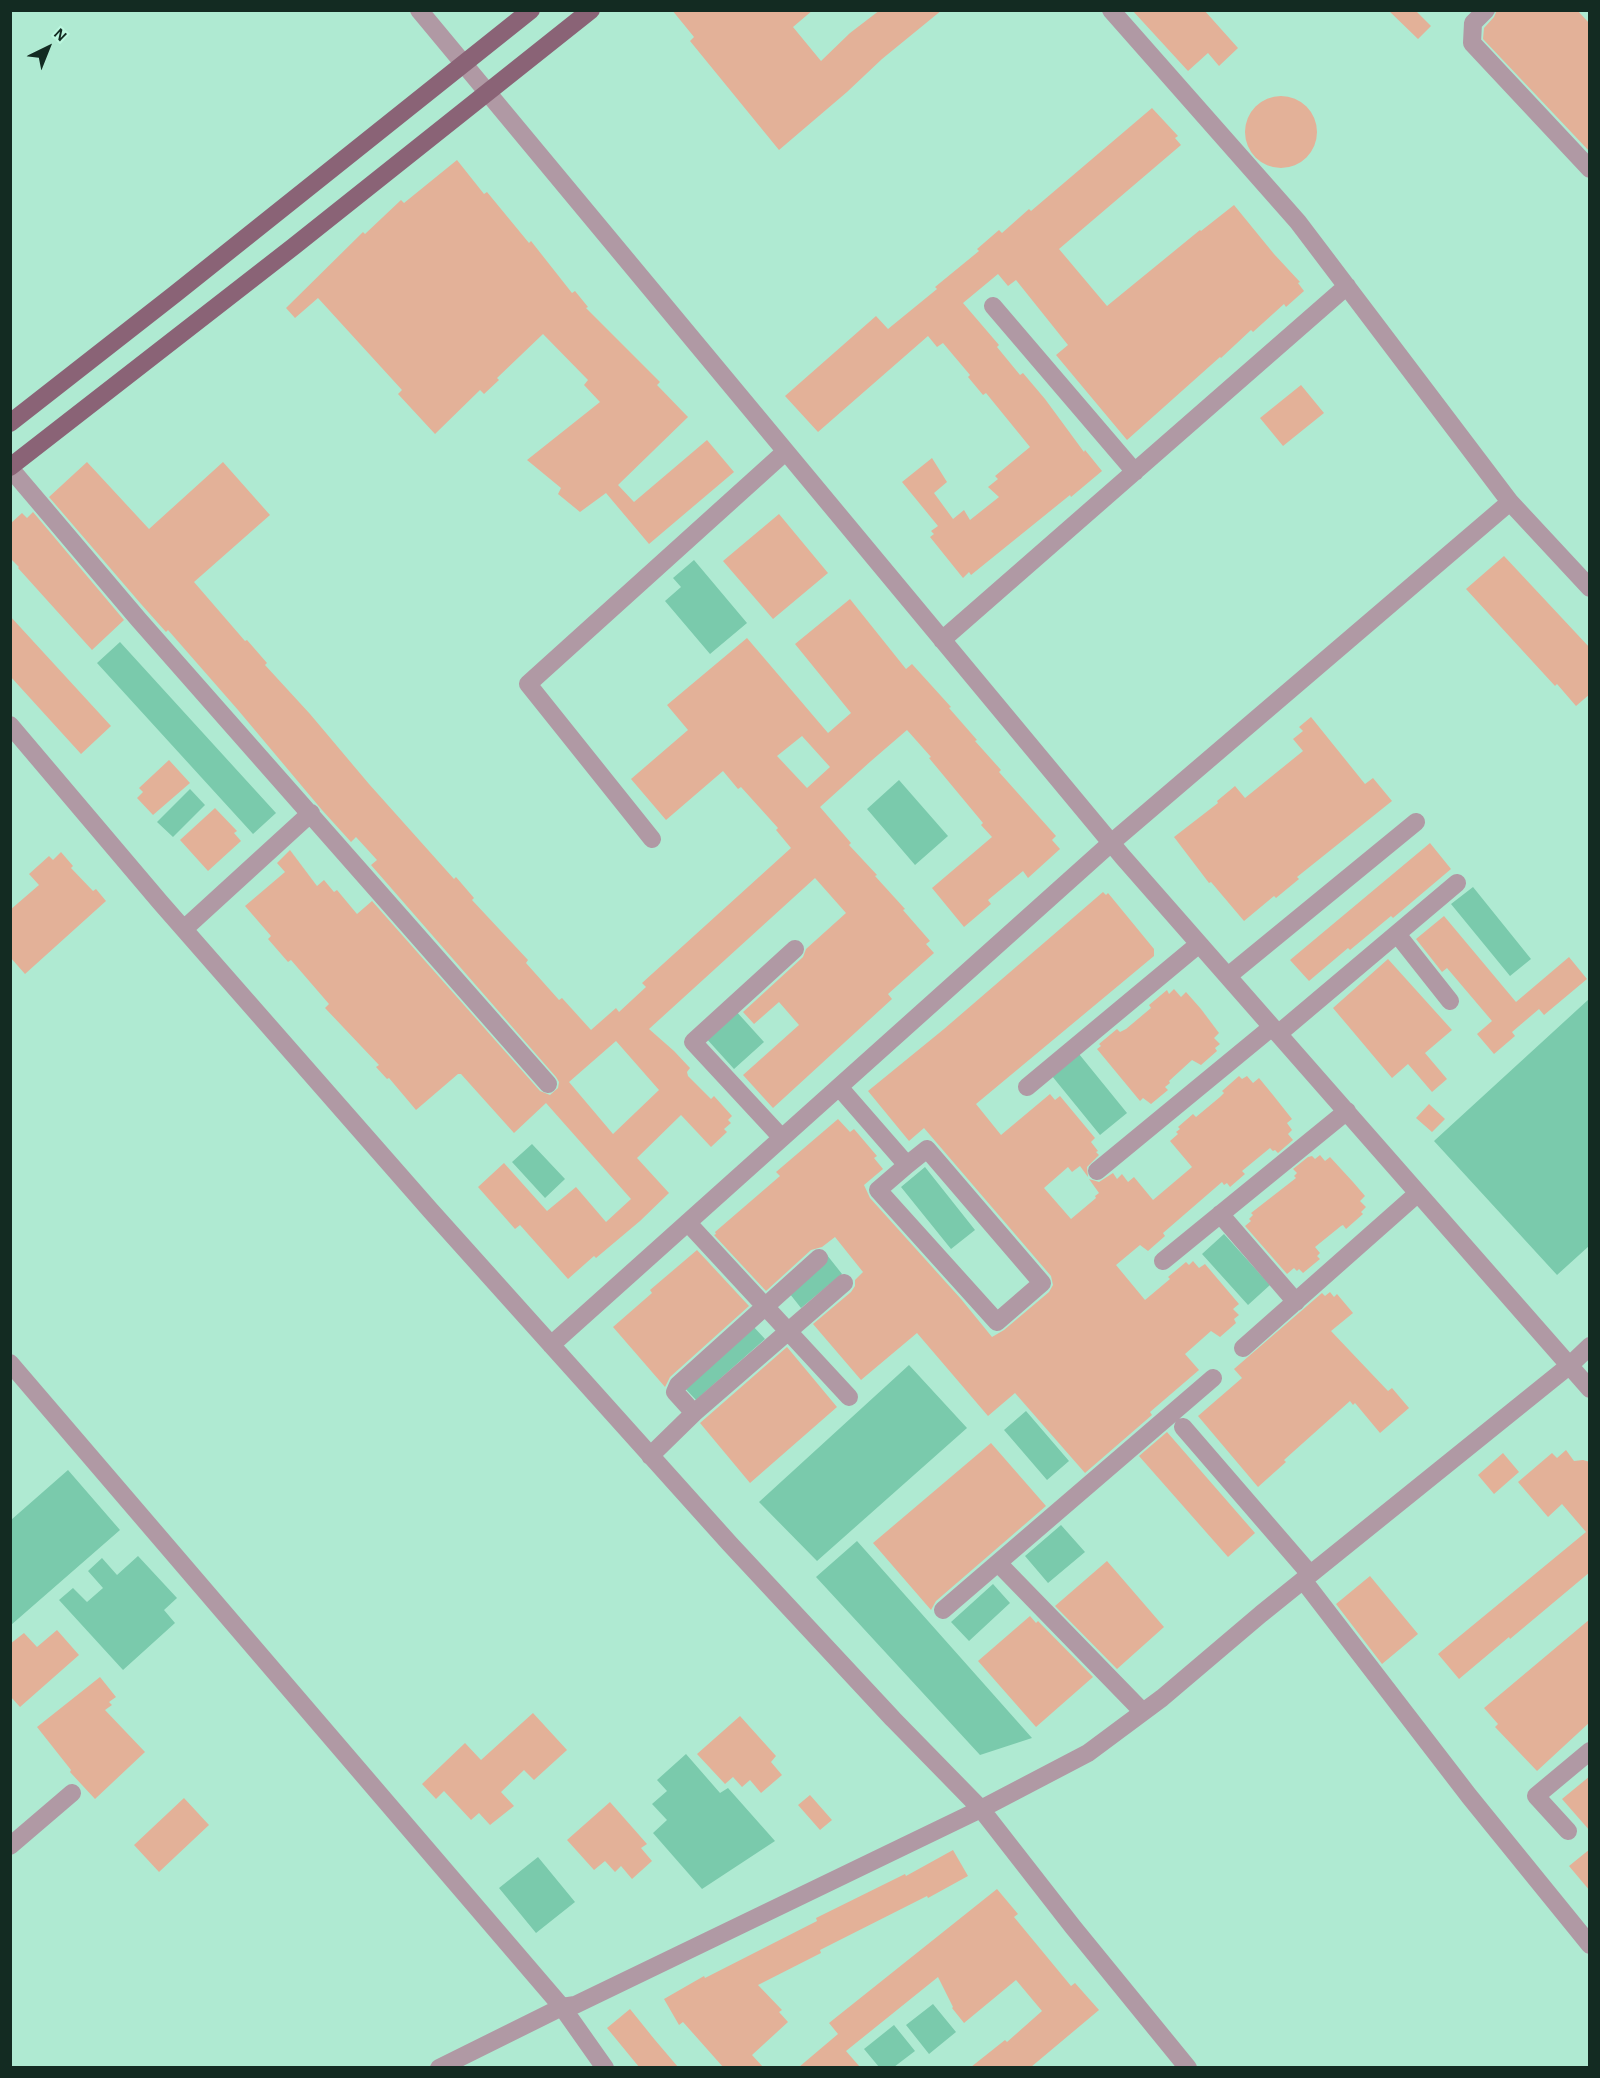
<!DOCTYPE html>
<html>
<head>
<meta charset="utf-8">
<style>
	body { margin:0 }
	#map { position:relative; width:1600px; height:2078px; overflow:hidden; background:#afead2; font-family:"Alegreya Sans",sans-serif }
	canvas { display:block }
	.frame { position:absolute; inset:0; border:12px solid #132b22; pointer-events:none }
	.north { position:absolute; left:18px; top:18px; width:60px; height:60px; -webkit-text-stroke:4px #bcf7df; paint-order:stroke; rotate:43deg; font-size:16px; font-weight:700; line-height:24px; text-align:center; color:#132b22 }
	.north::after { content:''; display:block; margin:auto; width:21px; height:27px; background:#132b22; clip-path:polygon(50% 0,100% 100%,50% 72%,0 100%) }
</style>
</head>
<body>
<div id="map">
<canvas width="1600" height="2078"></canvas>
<div class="frame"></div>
<div class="north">N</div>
</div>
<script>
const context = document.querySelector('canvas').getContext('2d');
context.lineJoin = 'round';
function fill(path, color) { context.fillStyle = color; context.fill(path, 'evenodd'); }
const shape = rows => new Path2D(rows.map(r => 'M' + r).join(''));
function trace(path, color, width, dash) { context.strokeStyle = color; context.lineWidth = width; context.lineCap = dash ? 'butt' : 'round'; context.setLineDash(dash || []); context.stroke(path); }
fill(shape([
	[694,560,747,623,710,654,665,601,681,587,673,578],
	[120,642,276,813,253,834,97,663],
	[899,780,948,836,915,865,867,809],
	[190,789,205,805,173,837,157,822],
	[1473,887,1531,959,1510,976,1451,904],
	[1589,999,1589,1246,1557,1275,1434,1141],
	[735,1010,764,1042,734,1069,705,1037],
	[1079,1054,1127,1113,1100,1135,1052,1076],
	[532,1144,565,1179,545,1198,512,1162],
	[925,1167,975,1230,951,1249,901,1187],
	[1224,1234,1270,1285,1248,1305,1202,1254],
	[827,1255,842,1274,801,1308,786,1289],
	[751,1324,765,1339,696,1400,682,1385],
	[909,1365,967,1428,817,1561,759,1502],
	[1026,1411,1069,1461,1047,1480,1004,1430],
	[68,1470,120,1530,11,1625,11,1520],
	[1061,1525,1085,1552,1048,1583,1025,1556],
	[857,1541,1032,1738,980,1755,816,1577],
	[138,1556,177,1598,164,1610,175,1623,123,1670,59,1600,73,1588,87,1602,103,1588,88,1571,102,1558,117,1575],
	[993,1584,1010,1603,969,1641,951,1622],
	[686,1754,720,1793,728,1788,775,1841,702,1889,653,1833,667,1820,652,1804,667,1791,657,1780],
	[538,1857,575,1902,536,1933,499,1888],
	[933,2004,956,2032,929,2054,906,2025],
	[894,2025,915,2051,894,2067,879,2067,864,2049]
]), '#7acaac');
fill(shape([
	[672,10,813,10,793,27,821,61,850,33,880,10,942,10,882,59,847,92,779,150,690,41,694,37],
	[1132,10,1204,10,1238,48,1219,66,1208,53,1188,71],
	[1388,10,1415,10,1431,26,1418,39],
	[1497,10,1577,10,1590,24,1590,152,1483,39,1484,28,1494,17],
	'1245 132a36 36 0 1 1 72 0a36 36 0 1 1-72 0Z',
	[1152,108,1178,136,1175,138,1181,145,1059,249,1107,306,1200,230,1201,231,1234,205,1274,254,1300,282,1298,283,1304,291,1286,307,1284,304,1253,332,1251,330,1221,358,1220,357,1127,440,1056,355,1068,345,1016,280,1008,286,998,274,963,303,999,345,997,347,1020,375,1023,373,1045,399,1084,452,1085,450,1102,471,1071,497,1070,495,971,575,969,572,963,578,930,537,934,534,931,531,938,526,902,482,932,458,947,482,934,493,953,519,964,510,970,520,999,497,988,487,998,479,995,476,1030,447,986,393,983,395,968,377,970,375,943,343,937,347,928,336,818,432,785,396,876,316,888,329,937,289,935,287,979,251,977,249,999,230,1002,233,1029,209,1031,211],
	[457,160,484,194,487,192,529,243,531,241,572,293,575,291,588,307,586,308,660,382,657,385,688,417,618,485,634,502,707,440,734,472,649,544,606,493,580,512,558,494,561,488,527,460,600,402,584,385,588,380,543,334,497,378,499,380,484,394,480,390,435,434,398,394,402,390,318,298,295,318,286,308,363,232,365,234,401,200,404,203],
	[1301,385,1324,413,1283,446,1260,418],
	[87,462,149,529,223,462,270,515,194,582,245,641,247,640,267,663,265,665,310,714,369,784,454,879,456,877,474,898,472,900,528,960,526,963,559,1000,562,998,591,1030,616,1008,619,1012,646,987,642,983,791,848,776,830,778,828,741,787,738,789,723,771,666,820,631,779,688,730,667,705,747,638,828,733,851,713,795,644,850,599,906,669,912,664,951,707,949,708,977,740,975,741,1001,770,999,772,1056,836,1052,840,1060,849,1028,878,1023,871,988,900,991,904,964,927,932,888,992,837,981,825,983,823,929,758,931,757,907,730,871,761,820,807,851,843,849,845,877,875,875,876,905,909,903,910,930,941,926,944,934,953,888,994,892,999,773,1108,743,1075,799,1025,779,1002,754,1024,743,1012,803,957,806,949,846,913,815,878,649,1029,674,1051,690,1068,687,1072,688,1076,711,1099,714,1096,732,1116,728,1120,731,1123,724,1129,727,1132,711,1147,681,1115,637,1158,669,1193,640,1221,596,1258,594,1256,568,1279,520,1225,515,1229,478,1187,504,1163,547,1211,576,1187,606,1222,631,1199,546,1103,514,1133,461,1074,458,1074,416,1110,389,1078,387,1079,376,1067,379,1065,325,1008,329,1004,291,960,288,962,268,939,271,936,245,906,285,872,277,863,290,850,317,886,324,880,334,892,337,890,357,914,372,901,540,1091,550,1095,558,1088,559,1082,556,1077,371,865,377,860,356,837,351,842,322,810,238,710,168,630,166,632,141,604,49,497],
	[802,736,830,767,807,788,777,756],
	[616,1041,659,1090,613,1134,569,1082],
	[33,512,124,620,92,650,18,568,19,567,10,558,10,524,22,513,27,518],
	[779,514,828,573,773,619,723,561],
	[1504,556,1590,648,1590,694,1576,706,1557,684,1555,686,1466,589],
	[10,616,111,726,81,754,10,676],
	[1311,717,1365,784,1373,778,1392,801,1297,877,1299,879,1276,898,1274,896,1244,921,1211,882,1209,883,1174,837,1218,803,1217,801,1235,786,1245,798,1303,751,1293,739,1303,731,1299,727],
	[169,760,190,783,153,815,137,798,143,792,139,788],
	[215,808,237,831,234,833,241,841,208,871,180,840],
	[1430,843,1451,869,1393,918,1391,916,1350,950,1348,948,1309,981,1290,960],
	[61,852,73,866,71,868,93,891,96,889,106,901,25,974,10,957,10,910,39,885,29,874,49,856,53,860],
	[1103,892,1106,895,1108,893,1154,949,1154,956,976,1104,1001,1135,1050,1094,1055,1100,1060,1096,1095,1138,1091,1142,1098,1151,1096,1152,1099,1155,1087,1167,1088,1177,1080,1166,1072,1172,1068,1167,1044,1188,1071,1219,1096,1198,1095,1196,1099,1193,1089,1179,1099,1182,1113,1173,1117,1179,1122,1174,1128,1182,1134,1177,1153,1200,1192,1167,1170,1141,1178,1134,1176,1132,1180,1129,1178,1127,1193,1114,1196,1117,1220,1097,1224,1093,1222,1091,1239,1076,1242,1079,1247,1076,1253,1083,1259,1078,1273,1095,1292,1119,1287,1123,1292,1130,1288,1134,1293,1140,1278,1153,1275,1150,1273,1151,1270,1148,1242,1171,1245,1174,1230,1187,1227,1183,1224,1185,1222,1182,1163,1233,1165,1236,1148,1251,1140,1245,1116,1265,1145,1300,1170,1279,1168,1277,1186,1262,1189,1265,1193,1261,1199,1268,1205,1264,1239,1304,1233,1309,1239,1315,1234,1319,1236,1323,1220,1337,1211,1331,1185,1354,1199,1370,1150,1412,1152,1415,1085,1473,1015,1393,988,1416,917,1333,861,1380,813,1324,851,1292,855,1286,855,1280,863,1272,835,1237,822,1247,811,1250,766,1291,714,1235,716,1234,715,1232,780,1176,776,1172,838,1119,850,1132,854,1129,877,1156,874,1158,883,1169,864,1185,870,1198,961,1299,992,1337,1004,1330,1049,1292,1053,1285,1051,1276,924,1128,909,1141,868,1091,944,1029],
	[1444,916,1516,1002,1569,957,1587,979,1544,1015,1539,1009,1512,1032,1515,1036,1494,1054,1477,1034,1492,1021,1447,968,1442,972,1416,939],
	[1388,959,1452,1030,1425,1053,1447,1079,1432,1092,1408,1064,1392,1078,1333,1008],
	[1174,989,1181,997,1186,992,1201,1009,1219,1033,1214,1038,1220,1044,1215,1048,1217,1051,1201,1065,1192,1060,1169,1081,1170,1083,1165,1087,1168,1090,1151,1104,1143,1098,1140,1101,1097,1049,1101,1046,1099,1044,1117,1029,1120,1032,1126,1029,1151,1008,1149,1005,1167,990,1169,994],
	[1429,1104,1445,1119,1432,1132,1416,1118],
	[1320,1155,1325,1161,1330,1157,1353,1182,1365,1196,1360,1201,1366,1207,1361,1212,1363,1214,1346,1229,1343,1225,1341,1226,1315,1247,1320,1253,1317,1256,1320,1259,1303,1273,1299,1269,1297,1271,1294,1268,1287,1274,1245,1226,1251,1221,1249,1219,1253,1215,1251,1213,1296,1178,1294,1176,1297,1173,1293,1169,1308,1157,1312,1156,1315,1159],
	[697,1250,749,1306,670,1377,665,1387,613,1327,652,1293,650,1290],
	[1330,1292,1334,1297,1337,1294,1353,1313,1331,1331,1388,1391,1392,1388,1409,1408,1380,1433,1355,1403,1353,1405,1350,1401,1284,1460,1286,1462,1258,1487,1198,1416,1242,1378,1234,1369,1322,1293,1325,1296],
	[787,1347,837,1407,750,1483,700,1423],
	[1167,1432,1255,1533,1228,1557,1139,1456],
	[991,1443,1046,1506,936,1601,931,1610,873,1543],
	[1566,1450,1574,1461,1583,1460,1590,1462,1590,1572,1510,1639,1509,1637,1459,1679,1438,1654,1586,1532,1562,1504,1548,1517,1518,1482,1552,1453,1557,1458],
	[1503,1453,1519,1472,1494,1494,1478,1475],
	[1107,1561,1164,1627,1117,1669,1055,1606],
	[1370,1576,1418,1634,1382,1664,1336,1604],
	[1030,1616,1036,1623,1038,1621,1093,1677,1036,1727,978,1661],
	[1590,1619,1590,1722,1537,1771,1495,1727,1498,1724,1484,1708],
	[57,1630,79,1655,20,1707,10,1696,10,1644,24,1633,37,1647],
	[100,1677,116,1697,109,1702,112,1705,105,1710,145,1752,95,1799,70,1772,71,1770,37,1727],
	[533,1713,567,1750,534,1780,524,1770,501,1792,514,1806,490,1825,479,1813,471,1820,444,1791,436,1799,422,1784,465,1743,481,1760],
	[740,1716,776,1756,771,1762,782,1775,761,1793,750,1780,742,1787,733,1777,725,1784,697,1754],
	[1590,1776,1590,1831,1562,1799],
	[810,1795,832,1820,820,1830,798,1805],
	[184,1798,209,1825,159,1872,134,1845],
	[610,1802,647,1844,641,1848,652,1861,632,1879,621,1866,615,1872,605,1861,594,1870,567,1840],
	[1590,1849,1590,1891,1569,1866],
	[953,1850,968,1876,928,1898,927,1896,820,1950,821,1953,758,1985,782,2010,779,2012,788,2022,752,2055,763,2067,723,2067,683,2022,679,2025,664,1999,704,1976,705,1978,817,1921,816,1918,905,1874,906,1876],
	[997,1889,1018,1914,1014,1917,1071,1986,1075,1983,1099,2010,1031,2067,971,2067,1005,2040,1007,2042,1042,2011,1016,1980,964,2023,952,2008,953,2007,938,1977,846,2051,860,2067,799,2067,838,2034,829,2023],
	[630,2009,655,2040,678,2067,639,2067,607,2028]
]), '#e3b198');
trace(shape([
	[419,10,1122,856,1590,1389],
	[1111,10,1298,222,1510,502,1590,588],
	[1486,10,1473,23,1472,43,1590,169],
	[993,306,1135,472],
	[10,468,139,620,548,1084],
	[942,640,1347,286],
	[10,725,160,902,431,1211,730,1544,893,1719,981,1809,1073,1927,1188,2068],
	[652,839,528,684,785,452],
	[184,929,311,813],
	[1397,934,1450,1001],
	[1228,976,1416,822],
	[1278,1034,1457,883],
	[839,1087,907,1165,927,1149,1042,1283,997,1322,878,1190,907,1165],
	[1027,1087,1199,944],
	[782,1138,693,1042,795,949],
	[1097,1171,1272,1027],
	[1220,1214,1296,1302],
	[688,1223,849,1397],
	[819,1258,678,1385,675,1392,694,1413,844,1283],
	[1163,1261,1347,1111],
	[551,1345,1111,843,1510,502],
	[1243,1348,1417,1194],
	[10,1363,562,2007,605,2068],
	[1183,1427,1310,1574],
	[650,1456,694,1413],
	[998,1563,1143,1712],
	[1303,1580,1469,1796,1590,1945],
	[943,1610,1213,1378],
	[1568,1831,1536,1796,1590,1751],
	[10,1846,72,1793],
	[439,2068,562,2007,575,2005,981,1809,1088,1753,1162,1698,1261,1614,1570,1365,1590,1346]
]), '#b099a4', 18);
trace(shape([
	[10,423,175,294,531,10],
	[10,467,293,247,591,10]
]), '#8a6376', 18);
</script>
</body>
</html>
